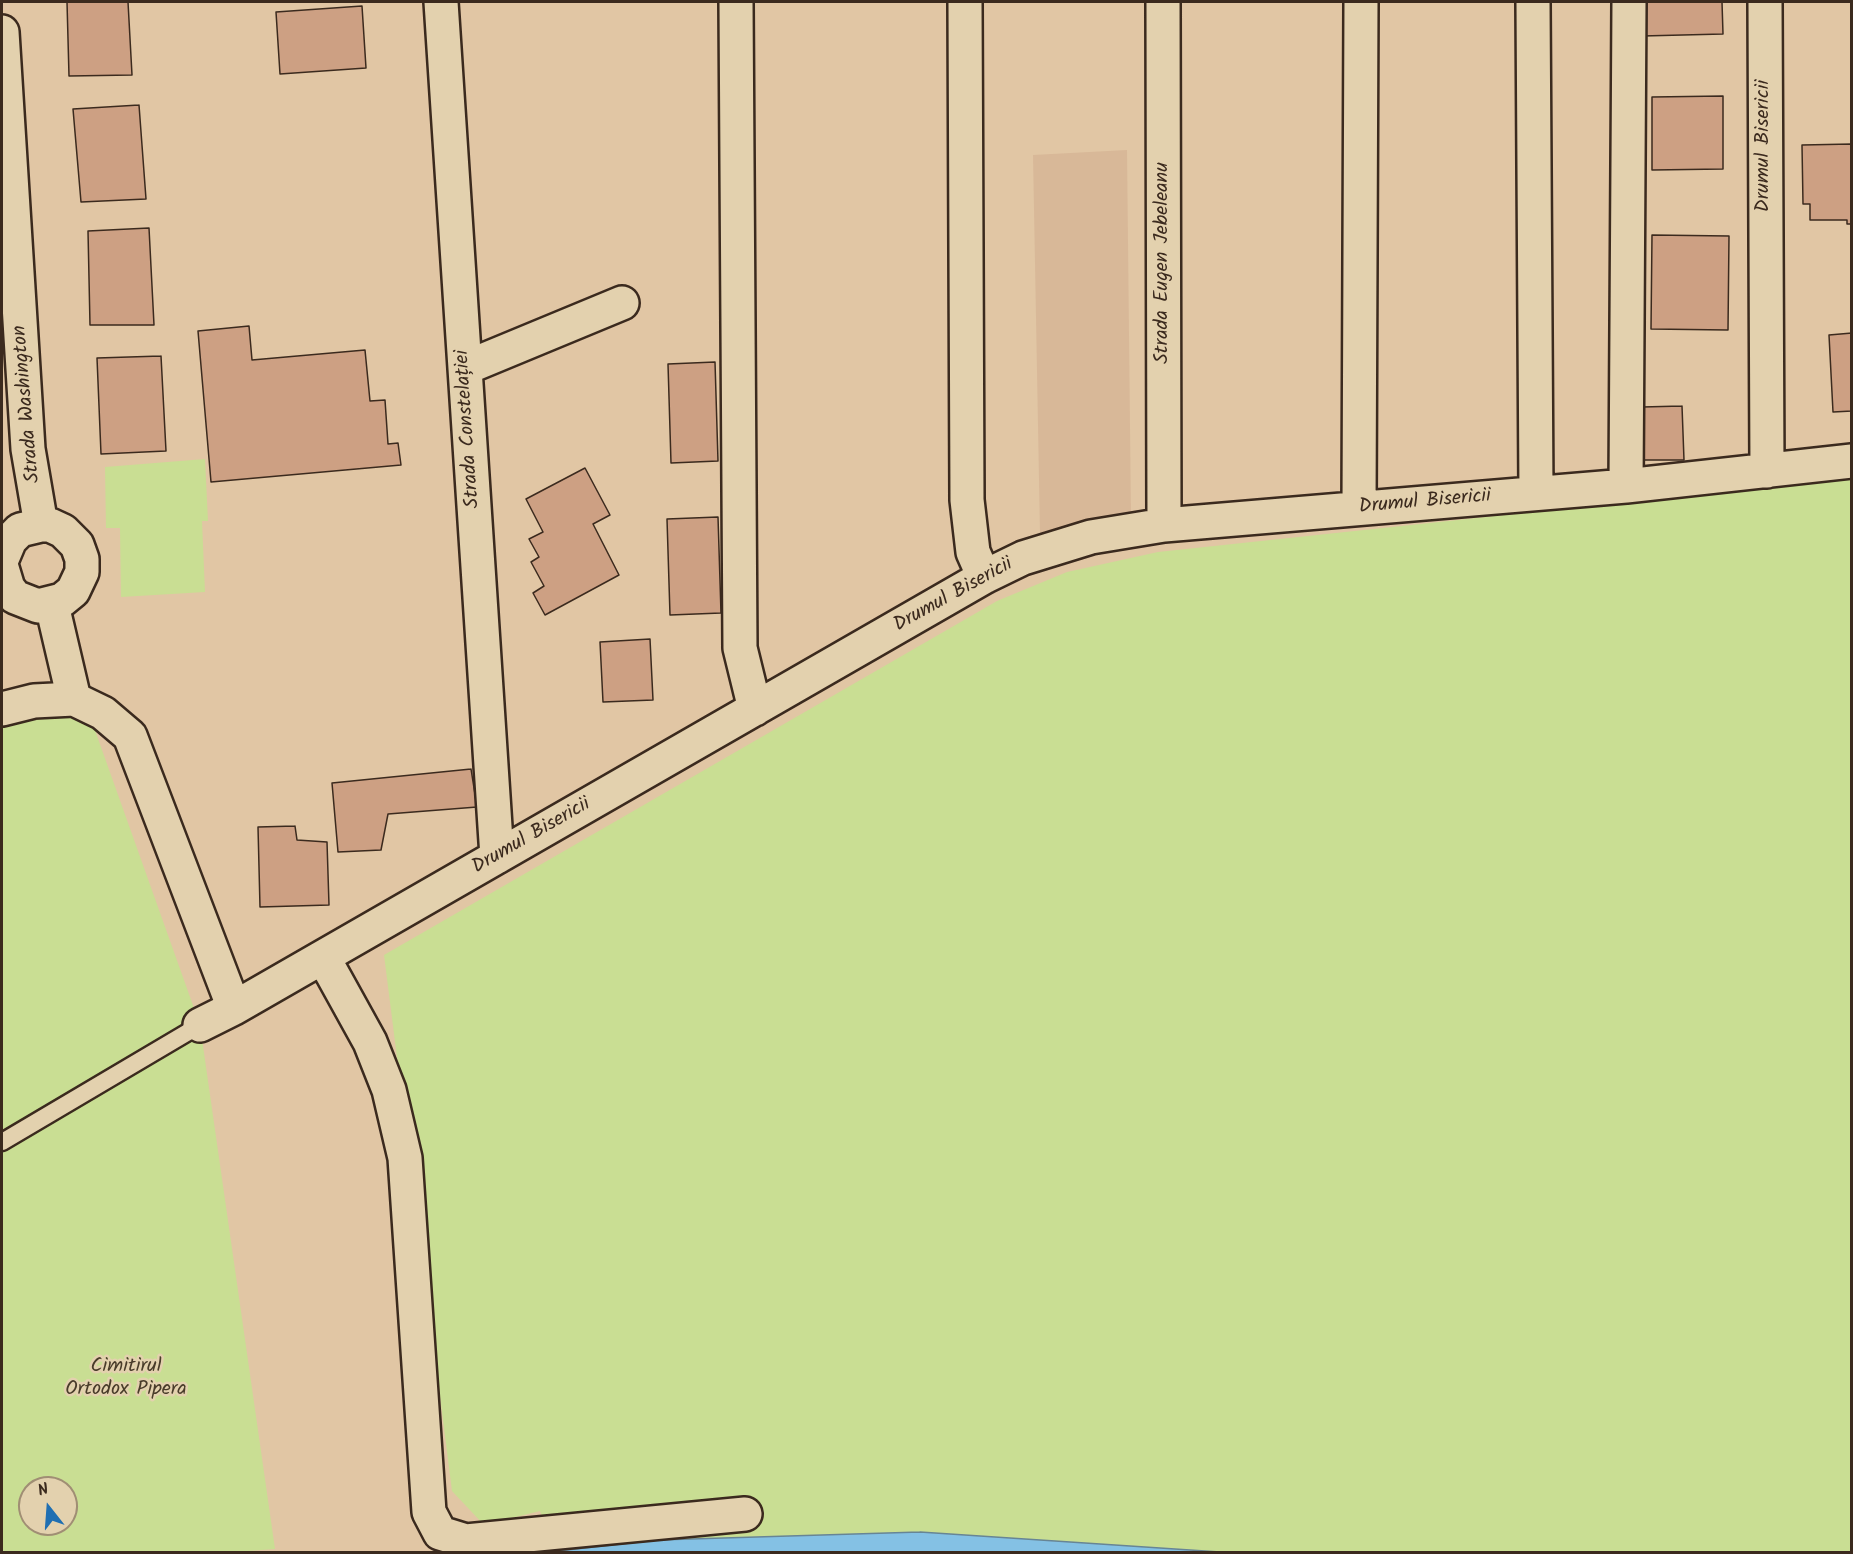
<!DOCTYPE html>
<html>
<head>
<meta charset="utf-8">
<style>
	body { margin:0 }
	#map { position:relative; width:1853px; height:1554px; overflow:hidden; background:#e1c6a4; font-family:Kalam,sans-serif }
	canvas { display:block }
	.frame { position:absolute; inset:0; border:3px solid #3b2a1e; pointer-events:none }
	.north { position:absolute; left:18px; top:1476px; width:60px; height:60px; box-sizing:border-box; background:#e3d1ae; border:2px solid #a08e74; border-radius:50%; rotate:343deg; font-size:16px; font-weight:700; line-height:24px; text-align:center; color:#3b2a1e }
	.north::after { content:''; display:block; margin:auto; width:21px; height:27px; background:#1f6fb2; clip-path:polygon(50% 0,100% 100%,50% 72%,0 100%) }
</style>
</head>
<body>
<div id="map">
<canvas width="1853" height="1554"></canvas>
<div class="frame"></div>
<div class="north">N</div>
</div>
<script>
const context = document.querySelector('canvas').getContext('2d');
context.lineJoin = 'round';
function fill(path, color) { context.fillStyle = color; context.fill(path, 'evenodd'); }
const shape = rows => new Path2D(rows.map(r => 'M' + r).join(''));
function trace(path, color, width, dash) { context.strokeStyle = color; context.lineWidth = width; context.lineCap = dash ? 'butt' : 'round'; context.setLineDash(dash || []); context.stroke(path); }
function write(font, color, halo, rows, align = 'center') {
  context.font = font + ' Kalam,sans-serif'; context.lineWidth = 5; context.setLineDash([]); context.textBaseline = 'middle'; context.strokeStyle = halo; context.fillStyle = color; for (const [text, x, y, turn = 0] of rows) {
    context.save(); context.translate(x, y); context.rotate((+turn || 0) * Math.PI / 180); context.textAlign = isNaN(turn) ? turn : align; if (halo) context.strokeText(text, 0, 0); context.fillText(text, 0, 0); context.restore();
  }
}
fill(shape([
	[1127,150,1131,518,1040,533,1033,155]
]), '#d8b898');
fill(shape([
	[205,459,208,521,202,521,205,592,121,597,120,528,106,528,105,467],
	[1851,478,1851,1552,1220,1552,920,1532,658,1540,555,1552,540,1511,484,1525,452,1491,384,955,997,601,1067,572,1158,552],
	[86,705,200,1025,275,1549,235,1552,2,1552,2,723],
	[30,1488,66,1488,66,1524,30,1524]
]), '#c9de93');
const water = shape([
	[920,1532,1220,1552,548,1552,658,1540,920,1532]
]);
fill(water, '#84c1e4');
trace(water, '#678595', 1.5);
const building = shape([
	[67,2,128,2,132,75,69,76,67,2],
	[1641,2,1722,2,1723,34,1642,36,1641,2],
	[362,6,366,68,280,74,276,12,362,6],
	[1723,96,1723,169,1652,170,1652,97,1723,96],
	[139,105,146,199,81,202,73,109,139,105],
	[1852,144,1852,224,1847,224,1847,220,1810,220,1810,204,1803,204,1802,145,1852,144],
	[149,228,154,325,90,325,88,231,149,228],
	[1652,235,1729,236,1728,330,1651,329,1652,235],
	[249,326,252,360,365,350,370,401,385,400,388,444,398,443,401,465,211,482,198,331,249,326],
	[1852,333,1852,411,1833,412,1829,335,1852,333],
	[161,356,166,451,101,454,97,358,161,356],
	[715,362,718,461,671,463,668,364,715,362],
	[1682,406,1684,460,1643,460,1642,407,1682,406],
	[585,468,610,515,593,524,619,575,545,615,533,593,544,586,531,562,539,557,529,539,543,532,526,499,585,468],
	[718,517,721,613,670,615,667,519,718,517],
	[650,639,653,700,603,702,600,642,650,639],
	[471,769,477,807,388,814,381,850,338,852,332,783,471,769],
	[295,826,297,840,327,842,329,905,260,907,258,827,295,826]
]);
fill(building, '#cda083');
trace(building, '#3b2a1e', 1.5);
const lane = shape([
	[2,1142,200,1025]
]);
const street = shape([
	[441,2,497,857],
	[736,2,740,648,755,709],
	[965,2,967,500,973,552,984,577],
	[1163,2,1164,525],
	[1533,2,1536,493],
	[1765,2,1767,471],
	[2,32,28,449,41,525],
	[465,368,622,303],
	[1626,486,1629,2],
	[1359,508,1361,2],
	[2,559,10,540,20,530,41,525,50,525,63,531,77,545,82,559,82,572,73,591,62,600,38,606,15,597,8,588,2,568],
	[52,605,74,699],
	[2,709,34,701,74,699,103,713,130,736,234,1008,984,577,1023,558,1091,537,1164,525,1626,486,1852,461],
	[323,957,370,1042,389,1090,405,1158,429,1512,440,1533,466,1541,745,1514],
	[200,1025,234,1008]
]);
trace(lane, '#3b2a1e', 21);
trace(street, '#3b2a1e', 38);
trace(lane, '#e3d1ae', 16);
trace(street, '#e3d1ae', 33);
write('20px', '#3b2a1e', '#e3d1ae', [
	["Drumul Bisericii",1765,146,-90],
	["Strada Eugen Jebeleanu",1164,263,-90],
	["Strada Washington",28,404,-95],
	["Strada Constelației",469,429,-94],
	["Drumul Bisericii",1425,503,-5],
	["Drumul Bisericii",954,596,-29],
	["Drumul Bisericii",532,837,-30]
]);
write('20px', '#493c2a', '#e3d1ae', [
	["Cimitirul",126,1368],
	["Ortodox Pipera",126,1391]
]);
</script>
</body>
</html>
